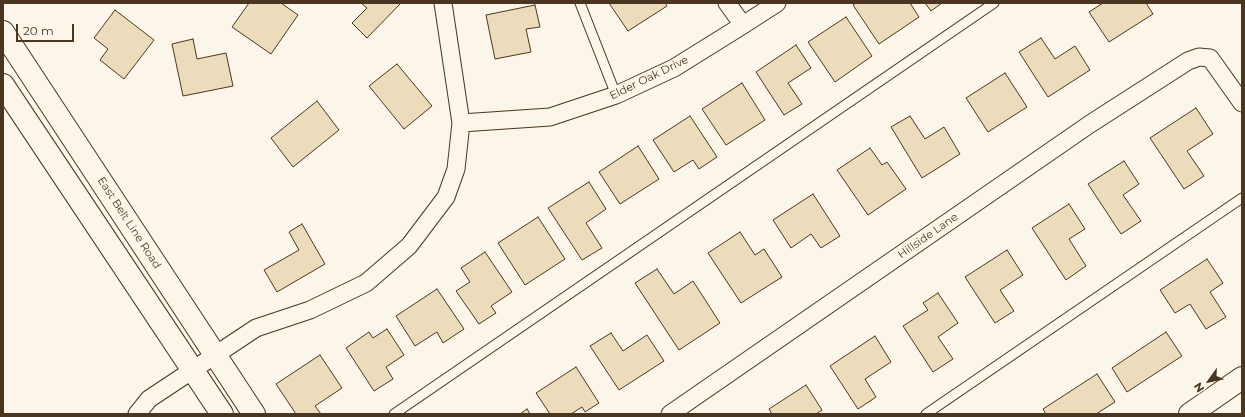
<!DOCTYPE html>
<html>
<head>
<meta charset="utf-8">
<style>
	body { margin:0 }
	#map { position:relative; width:1245px; height:417px; overflow:hidden; background:#fbf6e9; font-family:Montserrat,sans-serif }
	canvas { display:block }
	.frame { position:absolute; inset:0; border:4px solid #4a3520; pointer-events:none }
	.north { position:absolute; left:1189px; top:361px; width:40px; height:40px; -webkit-text-stroke:3px #fbf6e9; paint-order:stroke; rotate:237deg; font-size:11px; font-weight:700; line-height:16px; text-align:center; color:#4a3520 }
	.north::after { content:''; display:block; margin:auto; width:14px; height:18px; background:#4a3520; clip-path:polygon(50% 0,100% 100%,50% 72%,0 100%) }
	.scale { position:absolute; left:16px; top:24px; width:58px; height:18px; box-sizing:border-box; border:2px solid #4a3520; border-top:0; padding-left:5px; font-size:12px; line-height:14px; white-space:nowrap; color:#4a3520; -webkit-text-stroke:3px #fbf6e9; paint-order:stroke }
</style>
</head>
<body>
<div id="map">
<canvas width="1245" height="417"></canvas>
<div class="frame"></div>
<div class="north">N</div>
<div class="scale">20 m</div>
</div>
<script>
const context = document.querySelector('canvas').getContext('2d');
context.lineJoin = 'round';
function fill(path, color) { context.fillStyle = color; context.fill(path, 'evenodd'); }
const shape = rows => new Path2D(rows.map(r => 'M' + r).join(''));
function trace(path, color, width, dash) { context.strokeStyle = color; context.lineWidth = width; context.lineCap = dash ? 'butt' : 'round'; context.setLineDash(dash || []); context.stroke(path); }
function write(font, color, halo, rows, align = 'center') {
  context.font = font + ' Montserrat,sans-serif'; context.lineWidth = 3; context.setLineDash([]); context.textBaseline = 'middle'; context.strokeStyle = halo; context.fillStyle = color; for (const [text, x, y, turn = 0] of rows) {
    context.save(); context.translate(x, y); context.rotate((+turn || 0) * Math.PI / 180); context.textAlign = isNaN(turn) ? turn : align; if (halo) context.strokeText(text, 0, 0); context.fillText(text, 0, 0); context.restore();
  }
}
const building = shape([
	[249,3,281,3,298,15,271,54,232,27,249,3],
	[361,3,401,3,367,38,352,23,367,8,361,3],
	[609,3,665,3,667,6,628,31,609,3],
	[856,3,910,3,919,17,879,44,853,5,856,3],
	[925,3,942,3,931,11,925,3],
	[1103,3,1146,3,1153,14,1109,42,1089,12,1103,3],
	[535,5,540,27,526,29,531,52,495,59,486,15,535,5],
	[115,10,154,40,124,79,100,60,108,49,94,38,115,10],
	[846,17,872,56,835,82,808,42,846,17],
	[1041,38,1055,59,1075,46,1090,70,1048,97,1019,52,1041,38],
	[193,39,197,59,226,53,233,86,183,96,172,44,193,39],
	[796,45,811,68,788,83,802,104,784,115,756,72,796,45],
	[397,64,432,106,404,129,369,86,397,64],
	[1005,73,1027,107,988,132,966,98,1005,73],
	[742,83,765,120,726,145,702,109,742,83],
	[317,101,339,130,293,167,271,138,317,101],
	[1196,108,1213,134,1187,151,1204,176,1184,189,1150,138,1196,108],
	[690,116,717,157,699,169,693,160,674,172,653,140,690,116],
	[910,116,925,139,944,127,960,154,922,178,891,127,910,116],
	[638,146,659,179,620,204,599,172,638,146],
	[870,148,882,165,887,162,906,189,868,215,837,170,870,148],
	[1124,161,1139,184,1123,195,1141,221,1121,234,1088,184,1124,161],
	[589,182,606,209,586,223,602,248,582,260,548,208,589,182],
	[813,194,840,236,821,248,811,234,791,248,773,220,813,194],
	[1069,204,1085,229,1069,239,1086,266,1066,280,1032,228,1069,204],
	[538,217,565,259,525,285,498,243,538,217],
	[302,224,325,264,277,292,264,270,299,250,289,232,302,224],
	[740,232,755,255,764,249,782,277,741,303,708,253,740,232],
	[1007,250,1023,275,1000,290,1014,311,995,323,965,277,1007,250],
	[485,252,512,292,491,306,496,313,479,324,456,291,470,282,461,268,485,252],
	[1207,259,1223,283,1210,292,1226,317,1206,329,1190,304,1175,313,1160,290,1207,259],
	[657,269,674,294,693,281,720,323,679,350,635,283,657,269],
	[437,289,464,329,443,343,437,332,415,346,396,316,437,289],
	[938,293,958,323,938,337,953,359,933,372,903,326,928,310,923,303,938,293],
	[387,329,404,355,386,367,393,379,374,391,346,348,369,332,373,338,387,329],
	[1166,332,1182,356,1127,392,1112,368,1166,332],
	[611,333,623,351,647,335,664,361,619,390,590,346,611,333],
	[875,336,891,362,865,379,876,397,858,409,830,366,875,336],
	[320,355,342,388,315,406,321,414,296,414,276,384,320,355],
	[576,367,599,403,585,412,582,407,571,414,550,414,536,393,576,367],
	[1097,374,1115,402,1096,414,1046,414,1043,409,1097,374],
	[806,385,822,410,816,414,772,414,769,409,806,385],
	[527,409,530,414,520,414,527,409]
]);
fill(building, '#ecdcbc');
trace(building, '#4a3520', 1);
const lane = shape([
	[580,3,616,95],
	[394,414,994,3],
	[926,414,1242,198]
]);
const street = shape([
	[727,3,743,25],
	[461,123,550,117,616,95,674,68,743,25,777,3],
	[137,414,149,399,256,328,310,310,366,283,409,246,446,197,456,169,461,123,443,3],
	[670,414,1090,124,1188,61,1199,57,1210,58,1242,103]
]);
const secondary = shape([
	[1190,414,1242,378]
]);
const primary = shape([
	[3,32,254,414],
	[3,85,222,414]
]);
trace(lane, '#4a3520', 11);
trace(street, '#4a3520', 19);
trace(secondary, '#4a3520', 24);
trace(primary, '#4a3520', 24);
trace(lane, '#fbf6e9', 9);
trace(street, '#fbf6e9', 17);
trace(secondary, '#fbf6e9', 22);
trace(primary, '#fbf6e9', 22);
write('11px', '#4a3520', '#fbf6e9', [
	["Elder Oak Drive",649,78,-26],
	["East Belt Line Road",129,223,57],
	["Hillside Lane",928,236,-35]
]);
</script>
</body>
</html>
